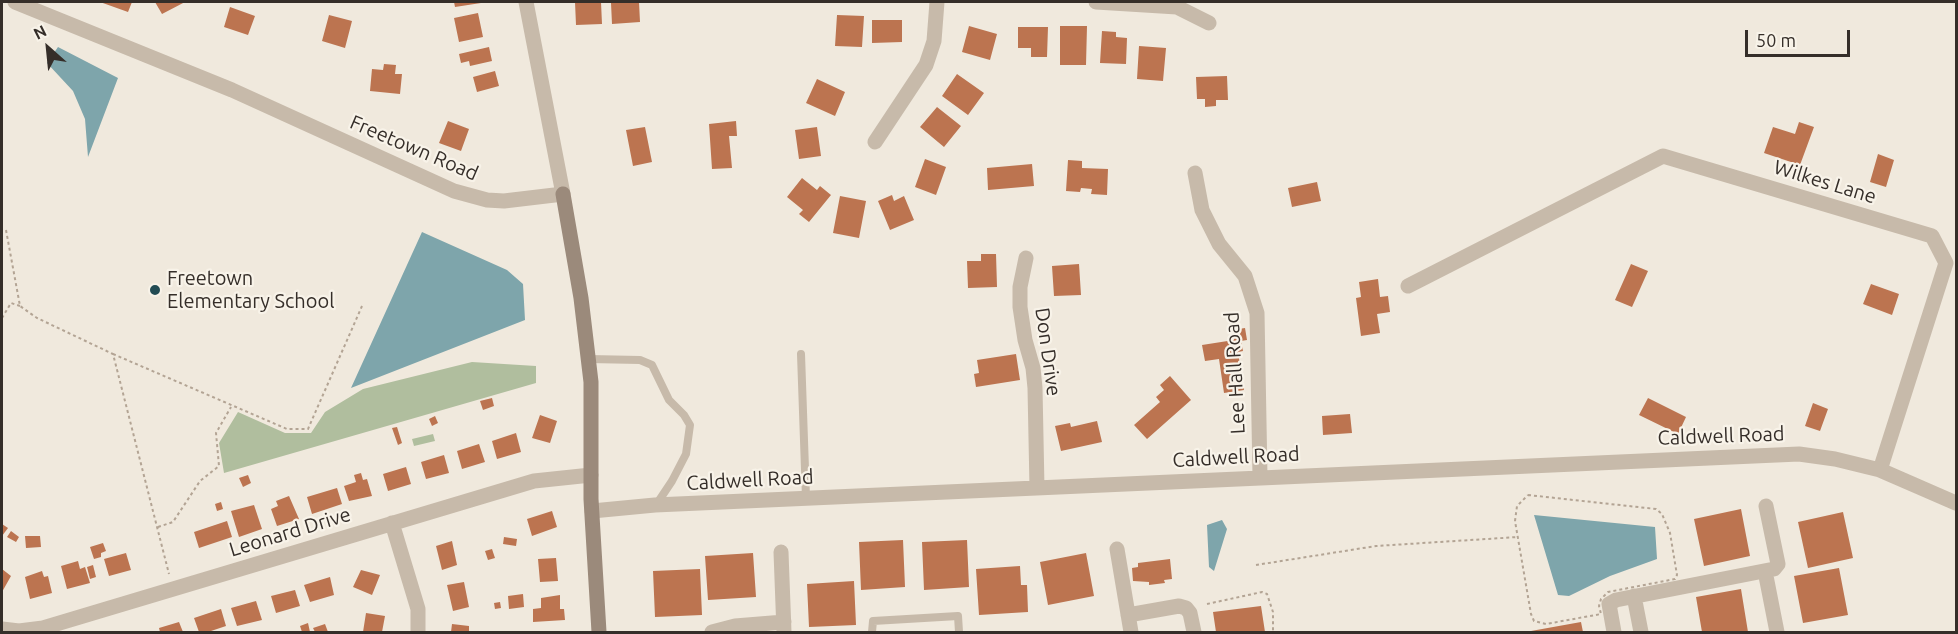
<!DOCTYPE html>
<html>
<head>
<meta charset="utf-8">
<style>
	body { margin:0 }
	#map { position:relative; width:1958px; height:634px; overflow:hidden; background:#f0e9dd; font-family:Ubuntu,sans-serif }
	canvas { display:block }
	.frame { position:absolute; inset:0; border:3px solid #352e29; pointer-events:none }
	.north { position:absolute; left:18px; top:18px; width:60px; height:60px; -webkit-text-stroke:4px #f8f3e9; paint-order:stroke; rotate:333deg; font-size:16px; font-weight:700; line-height:24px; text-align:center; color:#352e29 }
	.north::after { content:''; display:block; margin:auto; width:21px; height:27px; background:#352e29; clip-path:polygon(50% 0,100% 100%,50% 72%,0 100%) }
	.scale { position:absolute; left:1745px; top:30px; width:105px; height:27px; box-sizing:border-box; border:3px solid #352e29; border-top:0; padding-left:8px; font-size:18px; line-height:21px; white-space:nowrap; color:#352e29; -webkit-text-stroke:4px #f8f3e9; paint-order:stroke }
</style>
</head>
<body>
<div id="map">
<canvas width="1958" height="634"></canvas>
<div class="frame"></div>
<div class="north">N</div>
<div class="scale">50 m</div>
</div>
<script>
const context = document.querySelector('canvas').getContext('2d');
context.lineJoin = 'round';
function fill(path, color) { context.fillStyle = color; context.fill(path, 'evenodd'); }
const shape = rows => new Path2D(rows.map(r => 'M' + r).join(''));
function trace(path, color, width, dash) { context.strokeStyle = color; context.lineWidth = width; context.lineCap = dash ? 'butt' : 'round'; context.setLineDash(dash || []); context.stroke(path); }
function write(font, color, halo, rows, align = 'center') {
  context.font = font + ' Ubuntu,sans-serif'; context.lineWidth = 4.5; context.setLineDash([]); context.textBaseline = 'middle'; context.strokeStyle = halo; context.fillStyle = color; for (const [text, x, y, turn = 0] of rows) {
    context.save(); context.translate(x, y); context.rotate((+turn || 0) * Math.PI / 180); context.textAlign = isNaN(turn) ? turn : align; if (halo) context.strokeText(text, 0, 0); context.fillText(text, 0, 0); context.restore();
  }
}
fill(shape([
	[472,362,536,366,536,383,224,473,219,443,238,412,285,433,311,433,325,412,363,389],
	[433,434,435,441,414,446,412,439]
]), '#b0be9e');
fill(shape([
	[58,47,118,78,88,157,85,119,73,91,47,63],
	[422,232,507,270,523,284,525,320,351,388],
	[1534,515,1655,527,1657,559,1610,576,1569,596,1558,595],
	[1222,520,1227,529,1214,571,1209,567,1207,525]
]), '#7ea5ab');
fill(shape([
	[100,2,132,2,128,12],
	[155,2,185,2,162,14],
	[454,2,480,2,481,3,455,7],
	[575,2,601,2,602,24,576,25],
	[639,2,640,22,612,24,611,3],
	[230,7,255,16,248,35,224,27],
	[478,13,483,37,459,42,454,18],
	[329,15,352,21,345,48,322,41],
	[837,15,864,16,862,47,835,46],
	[872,20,902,20,902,42,872,43],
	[969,26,997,34,990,60,962,52],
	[1060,26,1087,26,1086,65,1060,65],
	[1018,27,1048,27,1047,57,1031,57,1031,48,1018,48],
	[1102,31,1116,32,1116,37,1127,38,1126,64,1100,63],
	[1139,46,1166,48,1163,81,1137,79],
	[489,47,492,61,470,66,469,61,461,63,459,54],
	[384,64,396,65,395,74,402,74,400,94,370,91,372,69,383,70],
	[495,71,499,86,477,92,473,77],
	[957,74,984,93,968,115,942,96],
	[1227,76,1228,100,1216,100,1216,106,1205,107,1205,99,1197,99,1196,77],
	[817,79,845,92,835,116,806,103],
	[937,107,961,126,944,147,920,127],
	[448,121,469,129,461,151,439,143],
	[736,121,737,136,729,136,732,168,712,169,709,124],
	[1799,122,1814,127,1800,165,1764,153,1773,127,1795,134],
	[645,127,652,162,633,166,626,130],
	[817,127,821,156,799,159,795,130],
	[1878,154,1894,160,1886,187,1870,182],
	[925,159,946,167,936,195,915,187],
	[1068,160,1082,161,1082,168,1108,169,1107,195,1091,194,1092,189,1081,188,1080,192,1066,191],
	[1032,164,1034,186,988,190,987,168],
	[802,178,817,190,820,186,831,195,809,222,799,214,803,210,787,197],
	[1317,182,1321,201,1292,207,1288,188],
	[892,195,894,201,904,196,914,220,890,230,878,201],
	[840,196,866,201,859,238,833,233],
	[981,254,996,254,997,287,968,288,967,261,981,261],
	[1079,264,1081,295,1054,296,1052,266],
	[1631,264,1648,271,1632,307,1615,300],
	[1378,279,1380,297,1388,296,1390,312,1377,314,1380,333,1361,336,1356,298,1361,297,1359,282],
	[1871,284,1899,294,1892,315,1863,304],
	[1245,328,1247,340,1241,341,1243,351,1238,352,1244,390,1224,393,1219,359,1205,361,1202,345,1234,340,1232,330],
	[1016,354,1020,380,976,387,974,374,979,373,977,360],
	[1170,376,1191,400,1147,439,1134,425,1160,402,1156,397,1164,390,1160,385],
	[492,398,494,406,483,410,480,401],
	[1648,398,1686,417,1678,434,1639,415],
	[1813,403,1828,409,1820,431,1805,426],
	[1350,414,1352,433,1323,435,1322,416],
	[540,415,557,421,550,443,532,438],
	[435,416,438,423,432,426,429,419],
	[1097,421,1102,442,1061,451,1055,426,1070,423,1071,427],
	[397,427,402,443,398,445,392,428],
	[516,433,521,452,497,459,492,441],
	[479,444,485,462,462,469,457,451],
	[444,455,449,473,426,479,421,462],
	[406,467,411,484,388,491,383,474],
	[361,473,363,480,367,479,372,496,349,501,344,486,356,482,354,475],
	[248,475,251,483,243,487,239,478],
	[337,488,342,504,312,514,307,497],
	[289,496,299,519,277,526,271,509,278,506,276,501],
	[221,502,223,509,217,511,215,504],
	[254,505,262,529,239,537,231,511],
	[1741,509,1750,556,1704,566,1694,519],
	[552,511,557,527,532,536,527,519],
	[1843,512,1853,558,1808,568,1798,522],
	[227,521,232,537,199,548,194,532],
	[2,524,8,528,2,536],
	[11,531,19,537,16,542,7,537],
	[25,536,40,536,41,547,26,548],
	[504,537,517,539,516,546,503,544],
	[903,540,905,587,861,590,859,542],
	[967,540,969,587,924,590,922,542],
	[452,541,457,565,442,570,436,546],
	[103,543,106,551,101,553,101,557,94,559,90,547],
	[492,549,495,558,488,560,485,551],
	[126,553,131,570,109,576,104,559],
	[753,553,756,597,708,600,705,556],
	[1086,553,1094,596,1048,605,1040,562],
	[556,558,558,581,540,582,538,559],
	[1170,559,1172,579,1164,580,1165,583,1149,585,1149,582,1133,581,1132,568,1138,567,1138,563],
	[78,561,80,569,85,567,90,583,67,589,61,566],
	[93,565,96,577,90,579,87,567],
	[1020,566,1021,585,1027,585,1028,612,979,615,976,569],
	[1839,568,1848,615,1803,623,1794,576],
	[2,569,11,576,2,592],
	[700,569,702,615,655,617,653,571],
	[361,570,380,575,372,595,353,587],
	[42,571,44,577,48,576,52,593,30,599,25,577],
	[330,577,334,595,310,602,304,585],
	[854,581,856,625,809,627,807,584],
	[464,582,469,607,453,611,447,585],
	[1741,589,1748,632,1702,632,1696,597],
	[295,590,300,606,276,613,271,596],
	[523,594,524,607,509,609,508,596],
	[560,595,560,609,564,609,565,620,533,622,533,609,541,608,541,598],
	[256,601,262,620,237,626,231,608],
	[500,602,501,608,495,609,494,603],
	[1261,606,1265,632,1216,632,1213,612],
	[221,609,226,626,208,632,199,632,194,618],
	[366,613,385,616,382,632,363,632],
	[179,622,183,632,160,632,159,628],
	[1581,622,1583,632,1531,632,1531,631],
	[308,623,310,632,302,632,300,626],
	[325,624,328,632,315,632,313,628],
	[452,624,469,626,469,632,451,632]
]), '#bc7450');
trace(shape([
	[6,230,20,306,37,318,113,354,169,574],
	[2,318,11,303,20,306],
	[113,354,287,429,308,429,362,306],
	[1528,495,1656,509,1662,514,1670,533,1677,575,1675,579,1608,592,1601,599,1599,606,1601,614,1546,624,1534,621,1531,614,1515,521,1517,506,1528,495],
	[158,527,173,522,200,481,219,466,216,433,231,407],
	[1256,565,1376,546,1518,537],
	[1207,604,1262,592,1267,594,1273,612,1273,632]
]), '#b3a494', 2, [3, 3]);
trace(shape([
	[801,354,806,498],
	[589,359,640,360,652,365,669,400,684,415,690,425,686,454,672,481,656,505],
	[872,632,873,621,958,616,959,632]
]), '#c7baaa', 8);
trace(shape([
	[15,2,232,90,454,191,487,200,504,201,563,194,526,2],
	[1096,2,1177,7,1209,23],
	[875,142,926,65,934,41,937,2],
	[1195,173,1202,210,1219,244,1245,276,1257,313,1260,477],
	[1026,258,1020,287,1020,307,1025,340,1033,368,1035,388,1037,488],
	[1408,286,1663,156,1932,236,1946,263,1880,470,1956,503],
	[592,511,655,505,1799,454,1835,459,1880,470],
	[392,523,418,609,418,632],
	[1117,549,1131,632],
	[781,552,784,632],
	[1765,571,1777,632],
	[1634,596,1641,632],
	[1128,615,1179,606,1186,608,1190,613,1194,632],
	[2,629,19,631,43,628,534,481,591,475],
	[712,632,735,626,784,622],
	[1614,632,1609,604,1616,600,1774,569,1778,564,1766,506]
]), '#c7baaa', 15);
trace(shape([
	[563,194,581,298,591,382,591,499,599,632]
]), '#9b8a7b', 15);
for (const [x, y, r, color] of [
	[155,290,6,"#224b53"]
]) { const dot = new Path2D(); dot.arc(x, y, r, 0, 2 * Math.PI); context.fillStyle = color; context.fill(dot); trace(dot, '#f8f3e9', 2); }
write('20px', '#352e29', '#f8f3e9', [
	["Freetown Road",414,148,23],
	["Wilkes Lane",1825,182,17],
	["Don Drive",1048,352,82],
	["Lee Hall Road",1235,373,-93],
	["Caldwell Road",1721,436,-2],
	["Caldwell Road",1236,457,-3],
	["Caldwell Road",750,480,-3],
	["Leonard Drive",290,532,-17]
]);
write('20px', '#352e29', '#f8f3e9', [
	["Freetown",167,278],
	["Elementary School",167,301]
], 'left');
</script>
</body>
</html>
